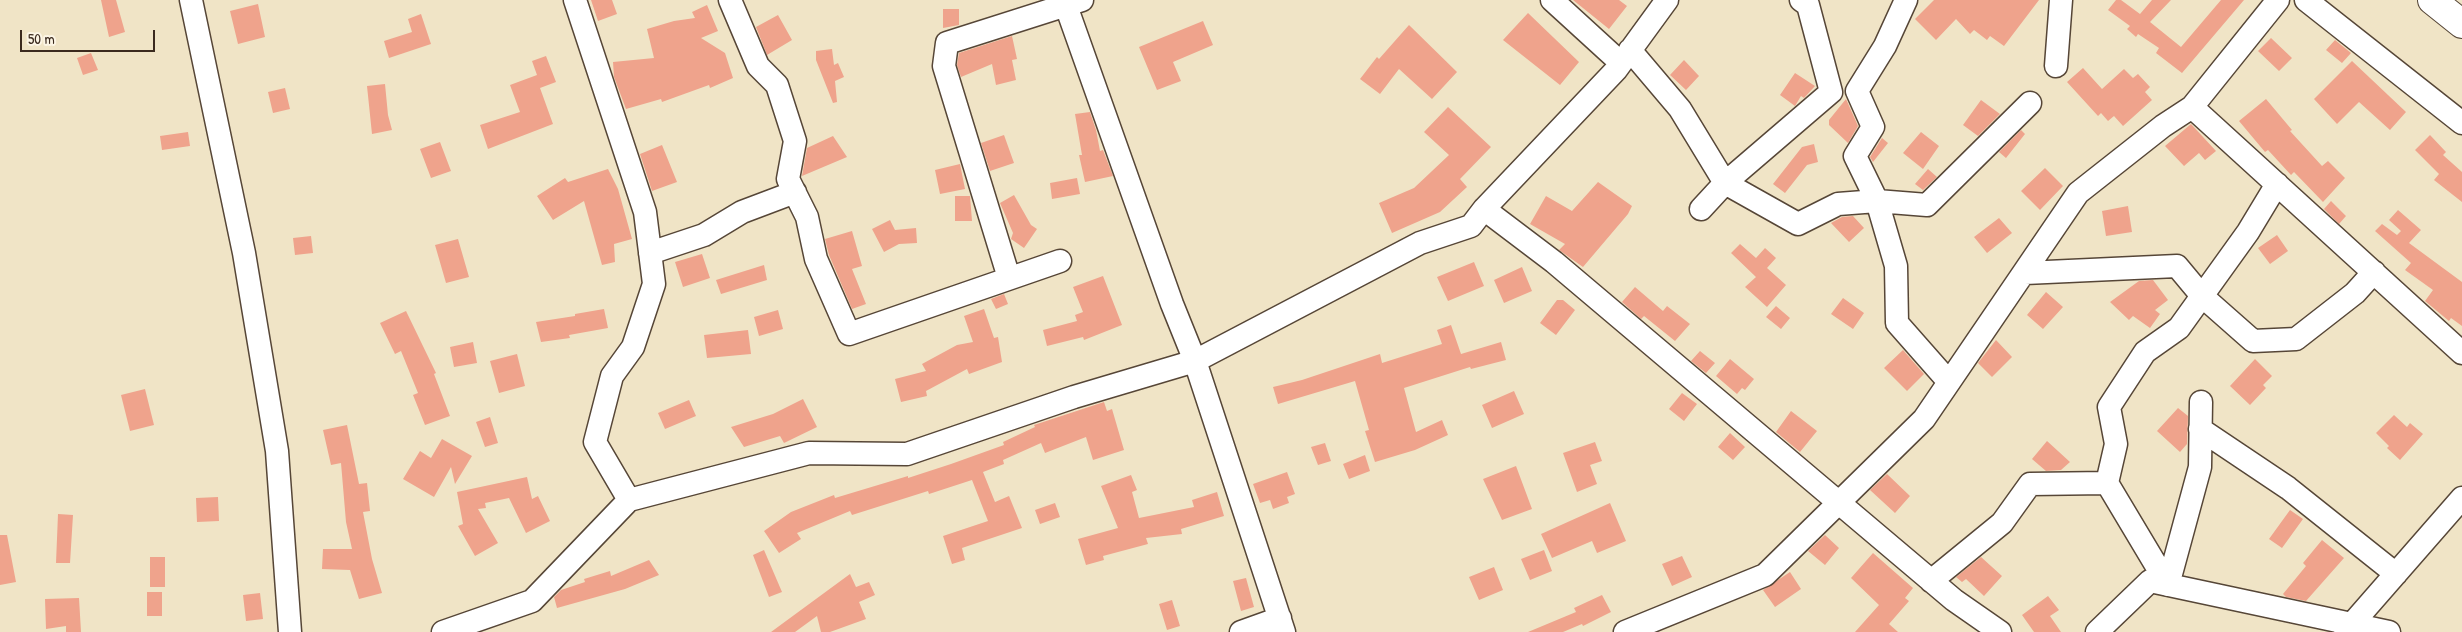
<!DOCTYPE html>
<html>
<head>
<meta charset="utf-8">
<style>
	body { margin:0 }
	#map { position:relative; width:2462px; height:632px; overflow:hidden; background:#f0e4c6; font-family:"Patrick Hand",sans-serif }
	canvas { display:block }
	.scale { position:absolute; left:20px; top:30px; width:135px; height:22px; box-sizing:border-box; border:2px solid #3b2a1e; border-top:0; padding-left:6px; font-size:15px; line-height:18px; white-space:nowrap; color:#3b2a1e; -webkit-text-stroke:4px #fcf5e5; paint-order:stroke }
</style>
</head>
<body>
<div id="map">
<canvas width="2462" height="632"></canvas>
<div class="scale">50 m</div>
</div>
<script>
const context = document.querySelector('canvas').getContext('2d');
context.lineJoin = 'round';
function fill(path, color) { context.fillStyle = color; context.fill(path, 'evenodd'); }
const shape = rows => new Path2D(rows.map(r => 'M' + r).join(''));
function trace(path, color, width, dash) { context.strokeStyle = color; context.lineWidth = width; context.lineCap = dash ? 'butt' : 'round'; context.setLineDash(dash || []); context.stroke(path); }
fill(shape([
	[101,0,116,0,125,32,109,37],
	[591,0,612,0,617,14,598,21],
	[1573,0,1619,0,1627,6,1609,29],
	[1934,0,2039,0,2004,46,1990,36,1987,40,1974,30,1970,34,1956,19,1936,40,1915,19],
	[2116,0,2121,0,2140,14,2152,0,2171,0,2150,22,2181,47,2221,0,2244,0,2182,73,2156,53,2159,48,2138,34,2136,37,2127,29,2130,26,2108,10],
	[258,4,265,37,238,44,230,11],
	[707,5,718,31,701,38,725,53,733,78,710,88,709,85,662,102,661,99,626,109,614,77,613,62,654,58,647,29,674,21,695,18,692,12],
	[943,9,959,9,959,25,943,28],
	[1528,13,1579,62,1560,85,1503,40],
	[421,14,431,44,389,58,384,41,412,32,408,19],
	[778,15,792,40,767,55,756,27],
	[1203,21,1213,45,1173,62,1181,81,1157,90,1139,47],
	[1409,25,1457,72,1432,99,1399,69,1380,94,1360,79,1377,57,1379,59],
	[1012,36,1017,59,1012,60,1016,80,996,85,992,64,961,77,957,65,959,53],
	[2271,38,2292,58,2279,71,2258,51],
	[2335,40,2351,53,2342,63,2326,50],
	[832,49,834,65,838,63,844,77,835,81,837,102,833,103,816,60,816,51],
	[91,53,98,70,83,75,77,58],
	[546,56,556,82,540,88,553,124,488,149,480,125,520,112,510,85,537,75,532,61],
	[1684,60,1699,76,1686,90,1670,75],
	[2352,61,2406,112,2390,130,2359,102,2337,124,2314,99],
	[2083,68,2102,89,2124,69,2133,78,2138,74,2150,87,2145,92,2152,100,2123,126,2114,116,2108,121,2101,113,2098,116,2067,82],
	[1795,73,1815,86,1804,98,1801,96,1795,106,1780,95],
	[385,84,388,115,392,130,372,134,367,86],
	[285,88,290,109,273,113,268,92],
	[1846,99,1858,126,1848,143,1829,125,1829,120],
	[2266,99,2292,130,2290,131,2322,166,2328,161,2345,178,2323,202,2294,172,2291,175,2268,150,2265,152,2239,121],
	[1981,100,2000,114,1978,136,1963,125],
	[1448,107,1491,147,1460,179,1467,187,1440,212,1392,233,1379,203,1414,188,1449,155,1424,132],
	[1090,112,1096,130,1100,151,1103,150,1113,176,1085,182,1079,155,1082,155,1075,114],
	[2191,124,2216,151,2205,160,2199,153,2184,166,2165,146],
	[2021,130,2025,134,2006,158,1999,152],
	[188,132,190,146,162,150,160,136],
	[1921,132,1939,146,1923,169,1903,153],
	[1004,135,1014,163,990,171,981,143],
	[2430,135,2446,152,2443,155,2462,172,2462,202,2434,180,2439,174,2415,150],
	[833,136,847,157,802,176,807,148],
	[1882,138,1888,143,1873,162,1870,157],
	[440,142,451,171,431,178,420,149],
	[1814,144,1818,162,1807,165,1785,193,1773,184,1802,147],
	[662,145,677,182,652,191,640,154],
	[960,164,965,189,940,194,935,170],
	[2045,168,2063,186,2040,210,2021,191],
	[608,169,618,189,632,239,614,244,615,262,602,265,584,201,553,220,537,196,565,178,568,182],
	[1928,169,1937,177,1923,190,1915,184],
	[1077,178,1080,194,1052,199,1050,183],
	[1598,182,1632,206,1628,214,1583,267,1559,250,1565,244,1530,224,1546,196,1572,211],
	[1014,195,1031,225,1037,229,1024,248,1011,239,1013,233,1000,203],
	[955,196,970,196,972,221,955,221],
	[2331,201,2346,216,2339,224,2324,209],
	[2128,206,2132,232,2106,236,2102,211],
	[2398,210,2421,230,2409,243,2462,282,2462,326,2451,318,2449,321,2425,301,2433,290,2405,270,2411,263,2375,231,2382,224,2397,235,2401,231,2389,220],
	[1853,216,1864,228,1849,242,1831,223,1842,217],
	[1999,218,2012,233,1987,253,1974,237],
	[890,220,895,230,916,228,917,243,899,244,884,252,872,229],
	[852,231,862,266,852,269,866,304,852,309,829,255,825,239],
	[2277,235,2288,251,2270,264,2258,248],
	[311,236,313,253,295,255,293,238],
	[458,239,469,277,446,283,435,245],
	[1740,244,1756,258,1765,248,1776,258,1767,268,1786,285,1767,307,1745,287,1756,277,1731,253],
	[702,254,710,278,683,287,675,262],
	[1474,262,1484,286,1448,301,1437,277],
	[764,265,767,280,721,294,716,280],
	[1522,267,1532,291,1504,303,1494,280],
	[1103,276,1122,325,1084,340,1083,337,1047,346,1043,330,1077,321,1075,315,1083,312,1073,287],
	[2153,280,2168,300,2155,310,2160,314,2150,328,2133,316,2129,320,2110,302,2139,281],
	[1635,287,1663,311,1667,306,1690,324,1675,341,1644,316,1641,319,1622,302],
	[2046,292,2063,307,2043,329,2027,315],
	[1004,294,1008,304,996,309,991,299],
	[1843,298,1864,313,1853,329,1831,314],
	[1557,300,1563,300,1575,310,1556,335,1540,323],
	[1776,306,1790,318,1781,329,1766,317],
	[604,309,608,328,569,335,570,338,541,342,536,322,575,316,575,314],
	[984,309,994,338,998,337,1002,362,969,374,967,369,926,391,927,396,901,402,895,379,926,371,922,364,957,345,973,342,964,316],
	[778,310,783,329,759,336,754,317],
	[406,311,436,373,434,374,450,416,425,425,413,395,418,393,401,351,395,354,380,323],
	[1451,325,1461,354,1501,342,1506,360,1471,369,1470,367,1404,388,1416,432,1442,420,1448,435,1415,450,1375,462,1365,431,1369,430,1355,381,1278,404,1273,387,1302,380,1380,354,1382,363,1442,344,1437,330],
	[748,330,751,354,707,358,704,335],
	[1996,340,2012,357,1992,377,1978,363],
	[473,342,477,363,454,367,450,347],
	[1903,350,1924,374,1907,391,1884,368],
	[1700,351,1715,363,1706,373,1691,361],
	[517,354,525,386,499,393,490,361],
	[1730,359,1754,379,1745,390,1742,388,1737,394,1716,376],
	[2255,359,2272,376,2263,385,2266,388,2250,405,2230,386],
	[145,389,154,425,130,431,121,395],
	[1514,391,1524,414,1492,428,1482,405],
	[1682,393,1697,404,1684,421,1669,409],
	[803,399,817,427,784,443,780,436,744,447,731,427,773,414],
	[689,400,696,416,665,429,658,413],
	[1104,402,1107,411,1112,409,1124,450,1093,460,1086,437,1045,453,1041,443,1003,460,1004,464,983,472,995,502,1009,496,1022,528,962,548,965,560,952,564,943,536,988,521,972,480,929,494,928,491,852,515,850,511,797,533,801,539,779,553,764,531,791,512,834,495,835,498,908,476,908,478,951,464,1004,445,1003,442,1035,427,1034,425],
	[2178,408,2188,416,2187,444,2180,452,2157,431],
	[1791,411,1817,431,1800,452,1776,432],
	[2394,415,2407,427,2410,423,2423,434,2400,460,2387,448,2389,446,2376,433],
	[490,417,498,443,485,447,476,422],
	[347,425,359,484,367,483,370,511,363,512,372,559,382,593,359,599,350,570,322,569,323,549,352,549,346,522,341,463,331,465,323,430],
	[1730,433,1745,447,1733,460,1718,447],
	[442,439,472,456,455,484,451,467,434,497,403,479,420,451,431,458],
	[2047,441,2070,462,2061,470,2046,471,2032,459],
	[1595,442,1602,461,1590,465,1597,484,1577,492,1563,453],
	[1325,443,1331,461,1318,465,1311,447],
	[1365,455,1370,471,1349,479,1343,464],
	[1516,466,1532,509,1502,520,1483,479],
	[1287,472,1295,494,1287,497,1289,503,1273,509,1270,500,1260,503,1253,484],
	[1887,474,1910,496,1895,513,1870,490],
	[1131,475,1137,490,1132,492,1139,518,1194,507,1192,500,1217,492,1224,516,1181,529,1182,534,1146,538,1148,544,1103,556,1104,560,1086,565,1078,539,1118,528,1101,486],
	[527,477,532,499,538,496,550,521,526,533,509,498,485,503,486,508,478,509,498,543,475,556,458,526,463,524,457,492],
	[218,497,219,521,197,522,196,498],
	[1055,503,1060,517,1040,524,1035,510],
	[1610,503,1626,541,1597,553,1592,541,1552,558,1541,534],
	[2290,510,2303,519,2282,548,2269,539],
	[58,514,73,515,70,563,56,563],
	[0,535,7,535,16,582,0,585],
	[1825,535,1839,548,1825,565,1808,551],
	[2322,540,2344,558,2306,601,2286,597,2283,594,2306,566,2303,563],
	[764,550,782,592,769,597,753,555],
	[1544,550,1552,571,1530,580,1521,559],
	[1873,553,1913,588,1905,598,1909,601,1889,624,1898,632,1855,632,1879,605,1851,578],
	[1682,556,1692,577,1672,586,1662,564],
	[150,557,165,557,165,587,150,587],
	[1981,557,2002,576,1984,596,1966,579,1962,582,1956,577],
	[649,560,659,575,625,589,557,608,554,597,561,590,585,582,584,579,610,571,611,576],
	[1494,567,1503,590,1479,600,1469,577],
	[1790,572,1801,589,1775,607,1763,590],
	[850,574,856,587,869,582,875,595,859,602,866,619,830,632,821,632,817,616,795,632,771,632],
	[1246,578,1254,607,1241,611,1233,581],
	[147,592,162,592,162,616,147,616],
	[260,593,263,619,246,621,243,595],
	[1602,595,1611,612,1583,626,1582,624,1563,632,1528,632,1576,612,1574,608],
	[2048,596,2059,610,2050,616,2061,632,2034,632,2022,615],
	[79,598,81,632,66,632,66,626,46,629,45,599],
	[1172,600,1180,626,1167,630,1159,604]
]), '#efa38c');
const minor = shape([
	[191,0,244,253,277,451,290,632],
	[575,0,645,212,654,284,633,347,612,376,595,442,629,500],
	[730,0,758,66,777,85,795,141,788,179,807,217,816,259,849,334,1060,261],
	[1064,0,1172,304,1195,361,1284,632],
	[1552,0,1621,63],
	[1906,0,1885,46,1857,91,1873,127,1855,156,1877,201,1896,266,1897,323,1949,382],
	[2278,0,2192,107,2462,353],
	[2306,0,2462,123],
	[1630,50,1680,109,1725,183,1798,224,1838,204,1877,201,1927,205,2030,103],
	[2056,66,2061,0],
	[1484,209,1554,262,1954,600,2000,632],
	[1701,209,1725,183,1831,92,1808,5,1801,0],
	[650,253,704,235,742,212,795,192],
	[2025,273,2177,266,2202,296,2253,341,2296,339,2355,293,2374,272],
	[1009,278,944,66,947,43,1082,0],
	[2200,429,2288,488,2396,574],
	[2107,483,2116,444,2109,407,2145,352,2179,328,2248,232,2277,184],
	[1931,581,2002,523,2030,484,2107,483,2168,585,2200,467,2201,402],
	[443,632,532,601,629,500,809,453,907,454,1074,397,1195,361,1420,243,1471,226,1484,209,1616,70,1667,0],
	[1241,632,1280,618],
	[1625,632,1765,575,1924,419,2078,193,2163,126,2192,107],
	[2097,632,2150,581,2389,632],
	[2345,632,2462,498]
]);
const major = shape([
	[2432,0,2462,24]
]);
trace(minor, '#564637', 25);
trace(major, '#564637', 30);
trace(minor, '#fff', 22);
trace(major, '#fff', 28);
</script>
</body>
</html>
